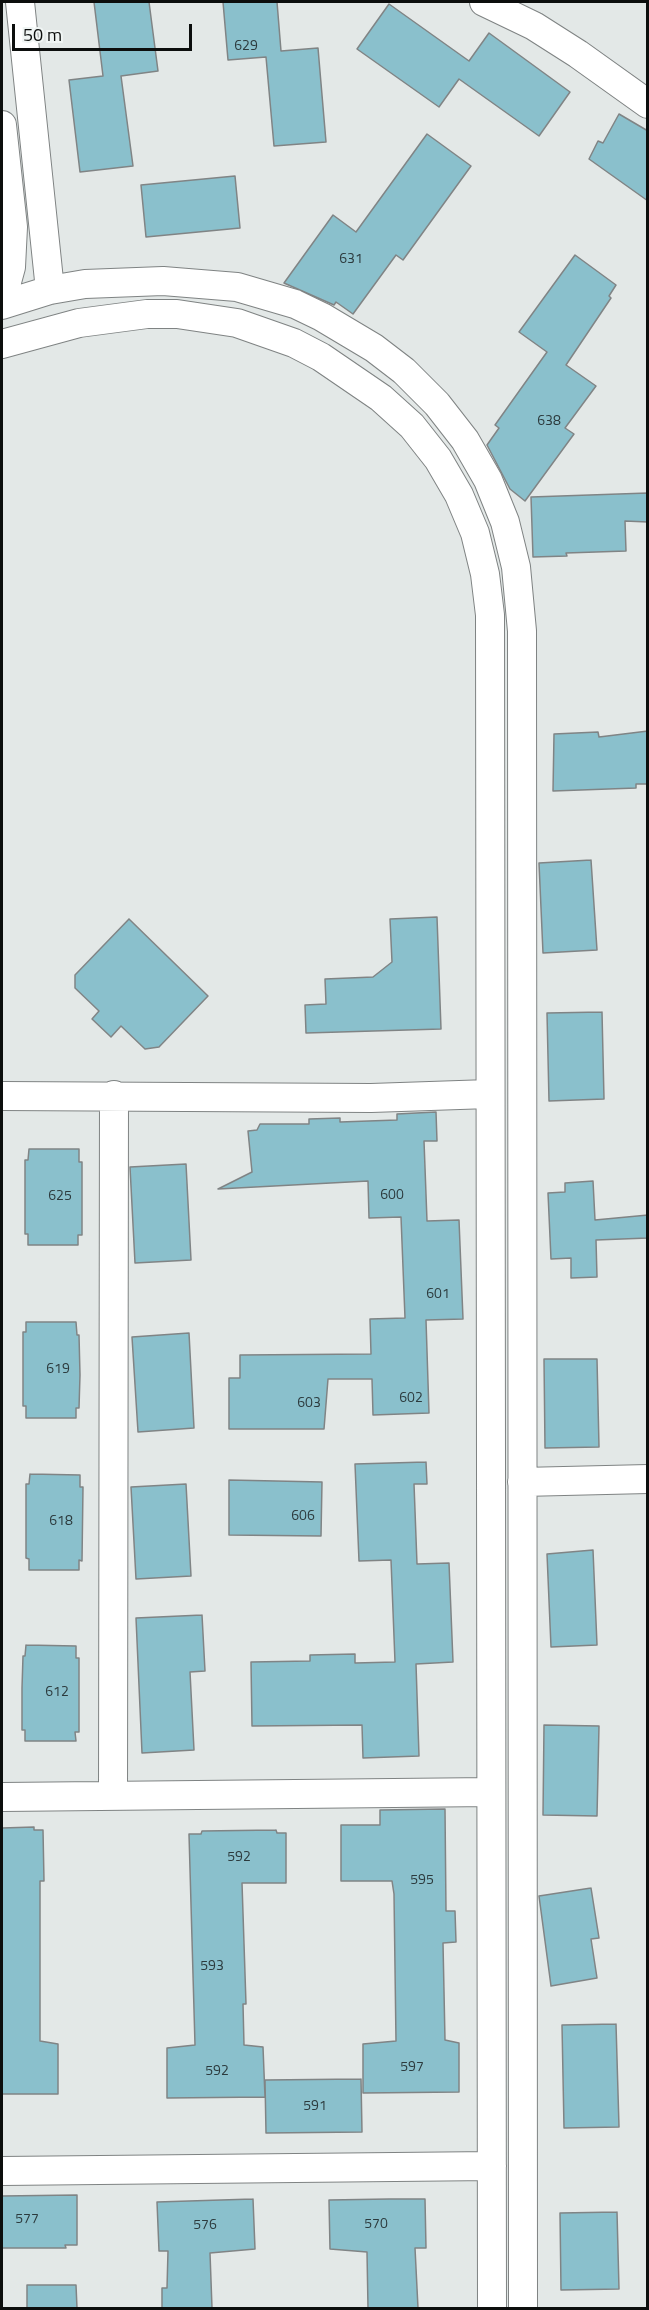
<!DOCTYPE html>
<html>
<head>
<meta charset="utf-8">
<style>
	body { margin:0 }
	#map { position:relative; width:649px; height:2310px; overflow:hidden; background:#e3e8e7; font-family:"Titillium Web",sans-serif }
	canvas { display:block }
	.frame { position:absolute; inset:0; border:3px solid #0c0e0d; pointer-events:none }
	.scale { position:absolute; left:12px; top:24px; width:180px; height:27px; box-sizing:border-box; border:3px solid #0c0e0d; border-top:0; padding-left:8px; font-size:18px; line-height:21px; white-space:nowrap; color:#0c0e0d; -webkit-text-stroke:4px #f0f5f4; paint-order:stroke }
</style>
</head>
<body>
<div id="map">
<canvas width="649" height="2310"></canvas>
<div class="frame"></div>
<div class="scale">50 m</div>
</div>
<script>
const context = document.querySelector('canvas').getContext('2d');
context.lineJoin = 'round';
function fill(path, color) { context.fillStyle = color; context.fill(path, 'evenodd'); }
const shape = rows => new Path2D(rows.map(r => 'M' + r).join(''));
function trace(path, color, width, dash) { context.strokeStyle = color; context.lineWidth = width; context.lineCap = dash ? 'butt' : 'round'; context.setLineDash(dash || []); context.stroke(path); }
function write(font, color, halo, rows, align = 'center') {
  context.font = font + ' "Titillium Web",sans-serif'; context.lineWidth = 6; context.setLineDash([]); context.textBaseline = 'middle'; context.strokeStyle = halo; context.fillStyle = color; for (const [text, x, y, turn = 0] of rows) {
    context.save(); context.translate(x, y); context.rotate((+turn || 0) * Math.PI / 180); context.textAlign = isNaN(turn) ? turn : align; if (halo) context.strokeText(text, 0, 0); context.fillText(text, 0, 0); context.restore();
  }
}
const building = shape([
	[94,2,149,2,158,71,121,76,133,166,80,172,69,80,103,76,94,2],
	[223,2,277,2,281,51,318,48,326,142,274,146,266,57,228,60,223,2],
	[389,4,469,61,489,33,570,92,539,136,459,79,439,107,357,49,389,4],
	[619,114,648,131,648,201,589,159,598,141,603,143,619,114],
	[427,134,471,166,403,260,396,255,353,314,336,302,334,305,284,283,333,215,356,232,427,134],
	[235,176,240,228,146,237,141,185,235,176],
	[575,255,616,285,609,296,611,298,566,365,596,386,565,428,574,434,525,501,510,489,487,445,499,428,495,425,547,352,519,332,575,255],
	[648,493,648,522,625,521,626,551,566,553,567,556,533,557,531,497,648,493],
	[648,731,648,784,636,784,636,788,553,791,554,734,598,732,599,737,648,731],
	[591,860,597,950,543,953,539,863,591,860],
	[437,917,441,1029,306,1033,305,1005,326,1004,325,979,373,977,392,962,390,919,437,917],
	[129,919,208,996,159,1047,145,1049,121,1026,111,1037,92,1019,99,1011,75,988,75,975,129,919],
	[602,1012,604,1099,549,1101,547,1013,602,1012],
	[436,1112,437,1141,424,1141,427,1221,459,1220,463,1319,426,1320,429,1413,373,1415,372,1379,328,1379,324,1429,229,1429,229,1378,240,1378,240,1355,371,1354,370,1319,405,1318,401,1217,369,1218,368,1181,218,1189,252,1172,248,1131,257,1130,260,1124,309,1124,309,1119,340,1118,340,1122,397,1120,397,1114,436,1112],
	[29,1149,79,1149,79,1162,82,1162,82,1235,78,1235,78,1245,28,1245,28,1234,25,1234,25,1160,28,1160,29,1149],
	[186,1164,191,1260,135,1263,130,1167,186,1164],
	[593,1181,595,1220,648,1215,648,1238,596,1240,597,1277,571,1278,571,1258,551,1259,548,1193,565,1192,565,1183,593,1181],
	[26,1322,76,1322,77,1335,79,1335,80,1375,79,1408,76,1408,76,1418,26,1418,26,1406,23,1406,23,1332,26,1332,26,1322],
	[189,1333,194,1428,138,1432,132,1337,189,1333],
	[544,1359,597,1359,599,1447,545,1448,544,1359],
	[426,1462,427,1484,414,1484,417,1564,449,1563,453,1662,416,1664,419,1756,363,1758,362,1725,252,1726,251,1662,310,1661,310,1655,355,1654,355,1663,395,1662,391,1560,359,1561,355,1464,426,1462],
	[30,1474,80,1475,80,1487,83,1487,82,1561,79,1560,79,1570,29,1570,29,1559,26,1558,26,1484,29,1484,30,1474],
	[229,1480,322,1482,321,1536,229,1535,229,1480],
	[186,1484,191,1576,136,1579,131,1487,186,1484],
	[593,1550,597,1645,551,1647,547,1554,593,1550],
	[202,1615,205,1671,190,1672,194,1750,142,1753,136,1618,202,1615],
	[26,1645,76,1646,76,1658,79,1658,79,1732,75,1732,76,1741,25,1741,25,1730,22,1730,22,1688,23,1656,25,1656,26,1645],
	[544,1725,599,1726,597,1816,543,1815,544,1725],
	[445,1809,446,1911,455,1911,456,1942,443,1943,445,2040,459,2043,459,2092,363,2093,363,2044,396,2041,394,1894,392,1881,341,1881,341,1825,380,1825,380,1810,445,1809],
	[34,1827,34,1830,43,1830,44,1881,40,1881,40,2041,58,2044,58,2094,2,2094,2,1828,34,1827],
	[276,1830,277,1833,286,1833,286,1883,242,1883,246,2004,243,2004,244,2045,263,2047,265,2097,167,2098,167,2048,195,2045,189,1834,201,1834,202,1831,276,1830],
	[591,1888,599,1938,591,1939,597,1978,551,1986,539,1896,591,1888],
	[616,2024,619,2127,564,2128,562,2025,616,2024],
	[361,2079,362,2132,266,2133,265,2080,361,2079],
	[77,2195,77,2245,65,2245,66,2248,2,2248,2,2196,77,2195],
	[253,2199,255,2249,210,2253,212,2308,162,2308,162,2288,167,2288,168,2251,159,2251,157,2202,253,2199],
	[389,2199,425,2199,426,2248,415,2248,418,2308,368,2308,367,2252,330,2249,329,2200,389,2199],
	[617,2212,619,2289,561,2290,560,2213,617,2212],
	[27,2285,76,2285,77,2308,27,2308,27,2285]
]);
fill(building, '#8ac0cc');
trace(building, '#808485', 1.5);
const minor = shape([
	[20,2,50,290],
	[484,2,534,26,578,54,648,104],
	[2,125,13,227,11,267,2,300],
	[2,305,50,290,85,284,163,281,237,287,295,304,322,317,374,348,404,371,437,404,465,440,488,480,505,522,516,567,522,631,523,2308],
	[2,344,79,323,147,314,177,314,237,323,294,343,321,357,381,398,412,426,438,459,459,495,475,533,485,574,490,615,492,2308],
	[2,1096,371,1098,489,1094],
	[522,1482,648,1479],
	[113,1796,114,1095],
	[2,1797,491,1792],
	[2,2171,492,2166]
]);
trace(minor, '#7f8383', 30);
trace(minor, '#fff', 28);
write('14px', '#2c3a3d', null, [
	["629",246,47],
	["631",351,260],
	["638",549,422],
	["600",392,1196],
	["625",60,1197],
	["601",438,1295],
	["619",58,1370],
	["602",411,1399],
	["603",309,1404],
	["606",303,1517],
	["618",61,1522],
	["612",57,1693],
	["592",239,1858],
	["595",422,1881],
	["593",212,1967],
	["597",412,2068],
	["592",217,2072],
	["591",315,2107],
	["577",27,2220],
	["570",376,2225],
	["576",205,2226]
]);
</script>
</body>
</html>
